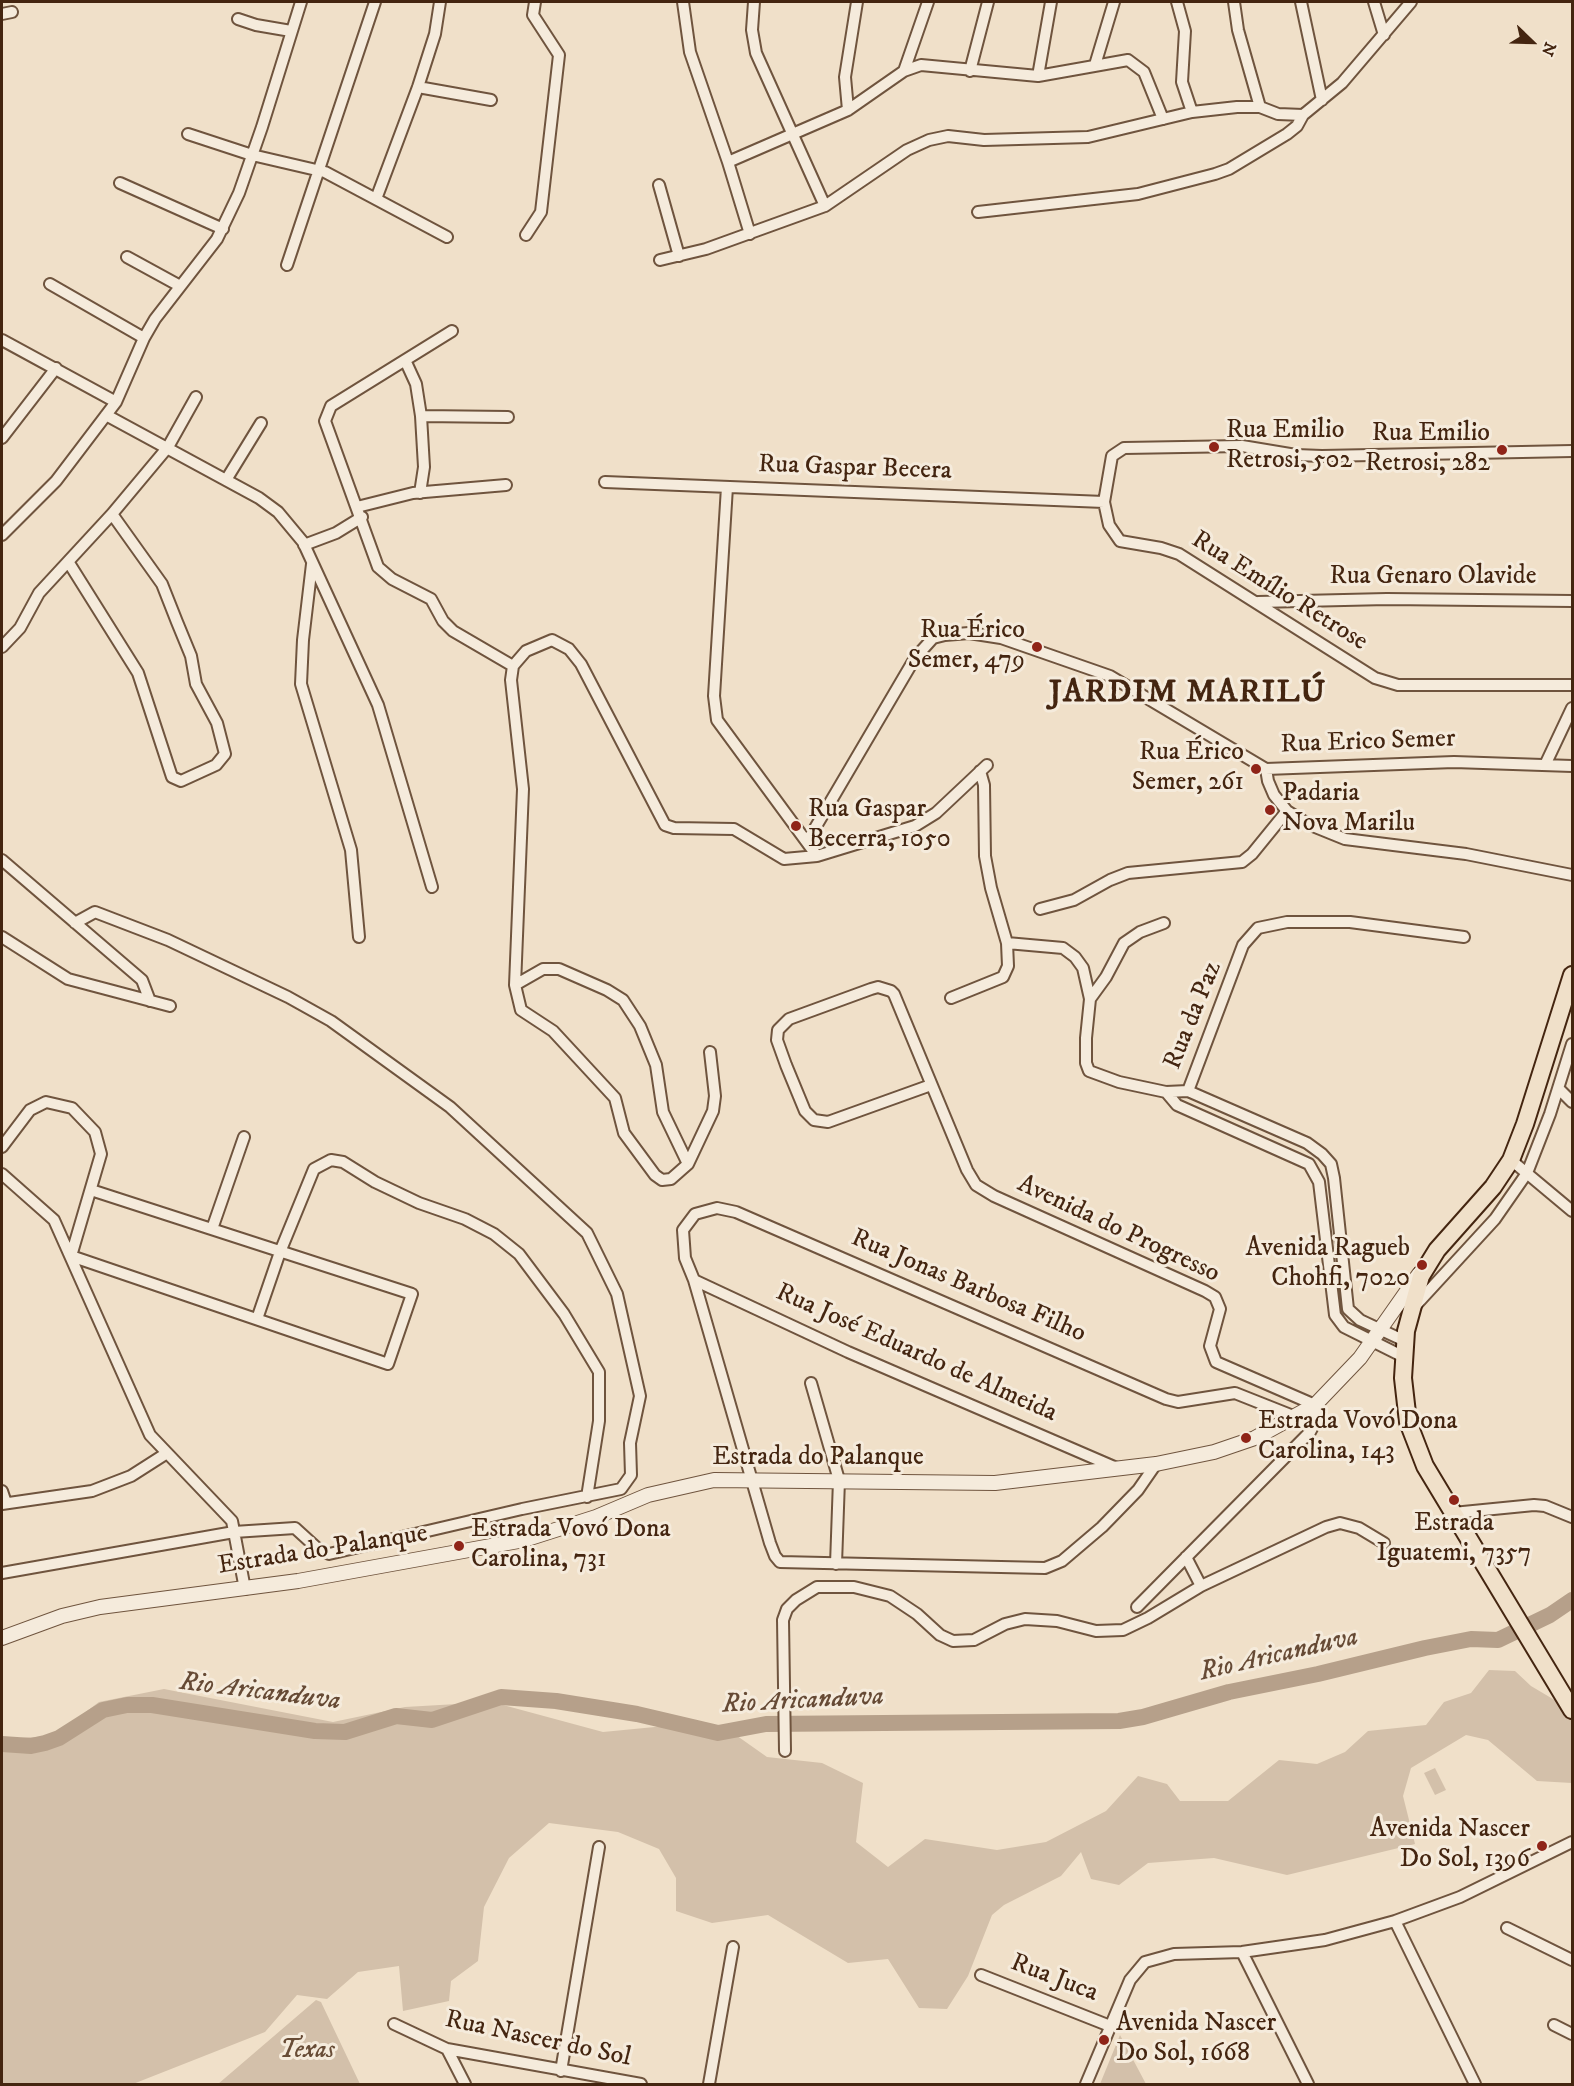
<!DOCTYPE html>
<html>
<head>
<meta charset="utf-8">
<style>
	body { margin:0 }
	#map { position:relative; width:1574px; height:2086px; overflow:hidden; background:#f0e0c9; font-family:"IM FELL DW Pica",serif }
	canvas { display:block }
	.frame { position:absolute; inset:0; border:3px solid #442510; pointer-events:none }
	.north { position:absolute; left:1502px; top:12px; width:60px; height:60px; -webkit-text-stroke:4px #f5ebdc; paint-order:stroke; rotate:113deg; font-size:16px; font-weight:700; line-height:24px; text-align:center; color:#442510 }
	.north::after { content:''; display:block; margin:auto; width:21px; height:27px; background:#442510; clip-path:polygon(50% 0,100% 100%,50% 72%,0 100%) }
</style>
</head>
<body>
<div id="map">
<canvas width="1574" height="2086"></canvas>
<div class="frame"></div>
<div class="north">N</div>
</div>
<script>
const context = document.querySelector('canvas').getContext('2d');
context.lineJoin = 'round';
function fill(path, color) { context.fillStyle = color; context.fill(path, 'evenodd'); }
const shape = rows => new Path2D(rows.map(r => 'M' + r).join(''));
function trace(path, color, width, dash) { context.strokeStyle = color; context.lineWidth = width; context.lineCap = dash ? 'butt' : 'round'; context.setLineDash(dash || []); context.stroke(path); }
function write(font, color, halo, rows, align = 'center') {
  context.font = font + ' "IM FELL DW Pica",serif'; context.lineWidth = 6; context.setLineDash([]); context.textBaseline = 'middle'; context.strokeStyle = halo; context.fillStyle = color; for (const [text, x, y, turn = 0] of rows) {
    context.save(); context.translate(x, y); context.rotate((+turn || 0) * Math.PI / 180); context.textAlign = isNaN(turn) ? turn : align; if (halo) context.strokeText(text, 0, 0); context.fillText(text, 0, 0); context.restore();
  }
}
fill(shape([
	[1489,1670,1515,1671,1531,1686,1563,1705,1572,1721,1572,1783,1537,1781,1488,1740,1466,1735,1411,1768,1403,1796,1415,1844,1287,1875,1214,1858,1148,1863,1119,1885,1091,1879,1081,1852,1061,1876,1004,1905,992,1915,968,1976,947,2009,919,2008,888,1959,848,1963,768,1915,712,1923,676,1911,676,1878,659,1849,618,1832,549,1823,509,1858,484,1907,478,1961,451,1981,449,2001,403,2011,399,1966,358,1972,327,1999,297,1995,265,2032,133,2084,2,2084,2,1739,53,1736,99,1702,164,1689,333,1722,405,1707,492,1702,603,1732,665,1726,733,1733,767,1757,822,1763,863,1783,856,1842,888,1867,925,1839,997,1850,1046,1842,1106,1811,1138,1776,1167,1784,1180,1801,1228,1801,1279,1760,1317,1764,1345,1752,1368,1731,1426,1725,1444,1702,1471,1693],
	[1435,1768,1446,1790,1435,1795,1424,1773],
	[316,2000,321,2002,360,2084,218,2084],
	[1120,2035,1146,2084,1100,2084]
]), '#d3c0aa');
trace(shape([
	[2,1744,31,1746,45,1743,59,1738,103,1710,127,1705,152,1705,315,1731,345,1732,396,1716,432,1720,501,1697,556,1701,637,1714,718,1733,766,1724,1119,1721,1143,1717,1229,1692,1318,1674,1425,1648,1471,1639,1498,1640,1550,1615,1572,1600]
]), '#b6a08a', 16);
const minor = shape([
	[683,2,690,52,728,162,750,234],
	[1177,2,1185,31,1182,82,1192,112],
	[1234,2,1238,30,1260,107],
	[1301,2,1322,100],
	[1374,2,1384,35],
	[2,14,12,12],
	[238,19,256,25,291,31],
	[1095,65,1114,2],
	[904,71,928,2],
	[970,71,988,2],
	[1038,76,1051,2],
	[418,87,491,100],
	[848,110,845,77,857,2],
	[188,134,252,155,325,172,447,237],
	[728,162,848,110,904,71,921,65,1038,76,1128,60,1144,72,1163,119],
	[120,183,223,229],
	[659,185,679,256],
	[376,199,418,87,435,34,440,2],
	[825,206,907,150,929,140,948,136,984,140,1088,137,1192,112,1237,107,1260,107,1278,114,1303,115,1342,83,1411,2],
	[978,212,1138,194,1215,174,1229,169,1287,134,1297,126,1303,115],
	[526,235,541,212,559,55,533,15,535,2],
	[127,257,180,286],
	[660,260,706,249,825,206,756,53,752,30,754,2],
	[287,265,375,2],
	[50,284,144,338],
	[452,331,331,406,325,421,378,567,392,579,431,599,443,621,453,631,513,666],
	[2,340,116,402],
	[405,360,416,384,421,416,424,467,420,493],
	[106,415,259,498,278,512,303,542,378,705,432,887],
	[421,416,508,417],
	[2,438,56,368],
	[1572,451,1322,456,1296,455,1242,446,1124,448,1112,456,1104,502,1109,525,1120,541,1161,548,1179,554,1375,678,1398,685,1572,685],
	[226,480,261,423],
	[605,482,1104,502],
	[727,487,714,696,717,720,817,856],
	[357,507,413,493,506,485],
	[2,535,56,481,116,402,144,338,155,319,217,239,239,193,262,127,301,2],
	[304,545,336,533,362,517],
	[69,563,138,673,172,777,181,781,216,765,225,754,217,723,196,684,191,656,177,622,162,584,112,514],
	[312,564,303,640,301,684,351,850,359,937],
	[1258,602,1387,599,1572,601],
	[2,647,20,628,39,593,112,514,168,447,196,397],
	[1546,763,1572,708],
	[1266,769,1268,781,1274,795,1287,811,1308,824,1345,839,1466,854,1572,875],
	[980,771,984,785,985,856,991,888,1007,943,1063,948,1075,957,1083,968,1090,999,1086,1038,1086,1063,1089,1071,1119,1082,1166,1092,1188,1091,1307,1143,1322,1154,1331,1164,1334,1178,1348,1309,1360,1320,1405,1341],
	[808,840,915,658,933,638,945,635,969,633,1001,638,1110,676,1266,769,1454,762,1572,766],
	[2,860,142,980,150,1001],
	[1040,909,1074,900,1110,880,1128,873,1242,862,1252,854,1287,811],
	[2,937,68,979,170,1006],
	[515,985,543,969,559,969,607,990,623,1000,640,1026,656,1065,663,1112,688,1164],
	[951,998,1003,977,1008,966,1007,943],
	[1090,999,1106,977,1124,943,1140,932,1164,923],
	[710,1052,715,1096,713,1111,688,1164,671,1179,662,1180,655,1175,624,1133,615,1098,553,1031,521,1010,515,985,523,789,511,680,513,666,526,651,552,640,569,649,581,664,665,825,674,828,734,829,784,859,817,856,915,826,936,813,987,765],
	[931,1085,828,1122,814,1120,805,1111,786,1065,777,1040,778,1030,789,1019,871,989,878,987,891,991,894,994,967,1170,976,1185,994,1196,1205,1291,1215,1297,1220,1309,1210,1346,1216,1362,1315,1405,1316,1421,1310,1432,1137,1607],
	[1559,1089,1572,1102],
	[1188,1091,1243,945,1258,928,1287,922,1350,922,1464,937],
	[1166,1092,1177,1105,1309,1164,1319,1182,1335,1315,1344,1327,1404,1357],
	[2,1147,30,1110,46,1102,72,1108,95,1132,101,1154,71,1256,388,1364,412,1294,91,1190],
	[1511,1160,1572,1211],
	[2,1174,54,1220,150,1435,232,1521,245,1589],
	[212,1229,244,1137],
	[694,1280,848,1352,1119,1469],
	[1415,1306,1495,1219,1527,1173,1550,1114,1572,1044],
	[257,1319,280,1252,314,1169,331,1160,343,1162,375,1182,419,1203,465,1219,494,1234,519,1254,564,1314,599,1372,599,1421,587,1497],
	[811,1383,839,1480,836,1564],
	[1156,1464,1138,1490,1102,1527,1062,1561,1045,1568,780,1562,775,1556,770,1543,694,1280,685,1258,683,1230,695,1214,717,1208,736,1212,1166,1399,1178,1402,1235,1393,1293,1416],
	[2,1491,6,1503],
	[2,1504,92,1491,131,1476,167,1453],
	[1453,1513,1534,1505,1545,1506,1572,1517],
	[1186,1557,1201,1586],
	[2,1573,234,1532,295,1528,318,1549,329,1554,522,1509,621,1489,631,1475,630,1443,640,1396,617,1294,587,1233,450,1107,331,1021,288,997,168,940,95,912,75,923],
	[785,1751,783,1620,787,1609,796,1600,817,1587,854,1587,890,1596,917,1614,940,1635,953,1641,974,1640,1005,1624,1025,1619,1057,1621,1096,1631,1123,1630,1148,1618,1201,1586,1326,1527,1340,1523,1359,1528,1384,1543],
	[1395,1921,1475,2084],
	[1507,1928,1572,1960],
	[1242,1952,1308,2084],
	[981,1975,1110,2026],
	[394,2024,447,2049,641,2084],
	[1554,2025,1572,2034],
	[447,2049,465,2084],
	[561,2071,599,1847],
	[709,2084,733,1947],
	[1086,2084,1130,1980,1145,1962,1174,1954,1242,1952,1325,1940,1395,1921,1460,1897,1572,1842]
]);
const tertiary = shape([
	[2,1638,62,1616,100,1607,298,1581,524,1540,596,1517,648,1495,714,1480,995,1483,1156,1464,1214,1452,1255,1438,1315,1405,1360,1358,1419,1274]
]);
const primary = shape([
	[1572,975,1525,1124,1511,1160,1493,1187,1437,1250,1421,1276,1406,1331,1403,1378,1408,1422,1425,1466,1572,1710]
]);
trace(minor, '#6f543e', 14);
trace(tertiary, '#6f543e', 16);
trace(primary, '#442510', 20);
trace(minor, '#f5ebdc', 10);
trace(tertiary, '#f5ebdc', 14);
trace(primary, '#f0e0c9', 16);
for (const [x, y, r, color] of [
	[1214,447,6,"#8f2418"],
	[1502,450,6,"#8f2418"],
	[1037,647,6,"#8f2418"],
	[1256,769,6,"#8f2418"],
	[1270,810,6,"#8f2418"],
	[796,826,6,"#8f2418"],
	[1422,1265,6,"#8f2418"],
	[1246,1438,6,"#8f2418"],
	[1454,1500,6,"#8f2418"],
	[459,1546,6,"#8f2418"],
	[1542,1846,6,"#8f2418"],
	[1104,2040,6,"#8f2418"]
]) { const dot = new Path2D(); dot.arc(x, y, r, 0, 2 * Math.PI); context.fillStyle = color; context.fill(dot); trace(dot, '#f5ebdc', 2); }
write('26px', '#442510', '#f5ebdc', [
	["Rua Emilio",1226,432],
	["Retrosi, 502",1226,462],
	["Rua Emilio",1490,435,"right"],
	["Retrosi, 282",1490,465,"right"],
	["Rua Érico",1025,632,"right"],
	["Semer, 479",1025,662,"right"],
	["Rua Érico",1244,754,"right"],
	["Semer, 261",1244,784,"right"],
	["Padaria",1282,795],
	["Nova Marilu",1282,825],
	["Rua Gaspar",808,811],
	["Becerra, 1050",808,841],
	["Avenida Ragueb",1410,1250,"right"],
	["Chohfi, 7020",1410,1280,"right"],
	["Estrada Vovó Dona",1258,1423],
	["Carolina, 143",1258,1453],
	["Estrada",1454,1525,"center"],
	["Iguatemi, 7357",1454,1555,"center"],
	["Estrada Vovó Dona",471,1531],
	["Carolina, 731",471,1561],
	["Avenida Nascer",1530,1831,"right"],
	["Do Sol, 1396",1530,1861,"right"],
	["Avenida Nascer",1116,2025],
	["Do Sol, 1668",1116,2055]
], 'left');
write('26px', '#442510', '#f5ebdc', [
	["Rua Gaspar Becera",855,469,2],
	["Rua Genaro Olavide",1433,578],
	["Rua Emílio Retrose",1279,592,32],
	["Rua Erico Semer",1368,743,-2],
	["Rua da Paz",1194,1016,-68],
	["Avenida do Progresso",1118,1230,25],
	["Rua Jonas Barbosa Filho",968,1287,23],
	["Rua José Eduardo de Almeida",916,1354,24],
	["Estrada do Palanque",818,1459],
	["Estrada do Palanque",323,1551,-9],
	["Rua Juca",1054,1979,21],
	["Rua Nascer do Sol",538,2040,12]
]);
write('italic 26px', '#684c36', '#f5ebdc', [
	["Texas",307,2052]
]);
write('italic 27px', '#664a35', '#f5ebdc', [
	["Rio Aricanduva",1279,1656,-13],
	["Rio Aricanduva",260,1693,7],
	["Rio Aricanduva",803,1702,-3]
]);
context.letterSpacing = '1.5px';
write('bold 32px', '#442510', '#f5ebdc', [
	["JARDIM MARILÚ",1188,694]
]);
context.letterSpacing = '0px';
</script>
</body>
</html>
